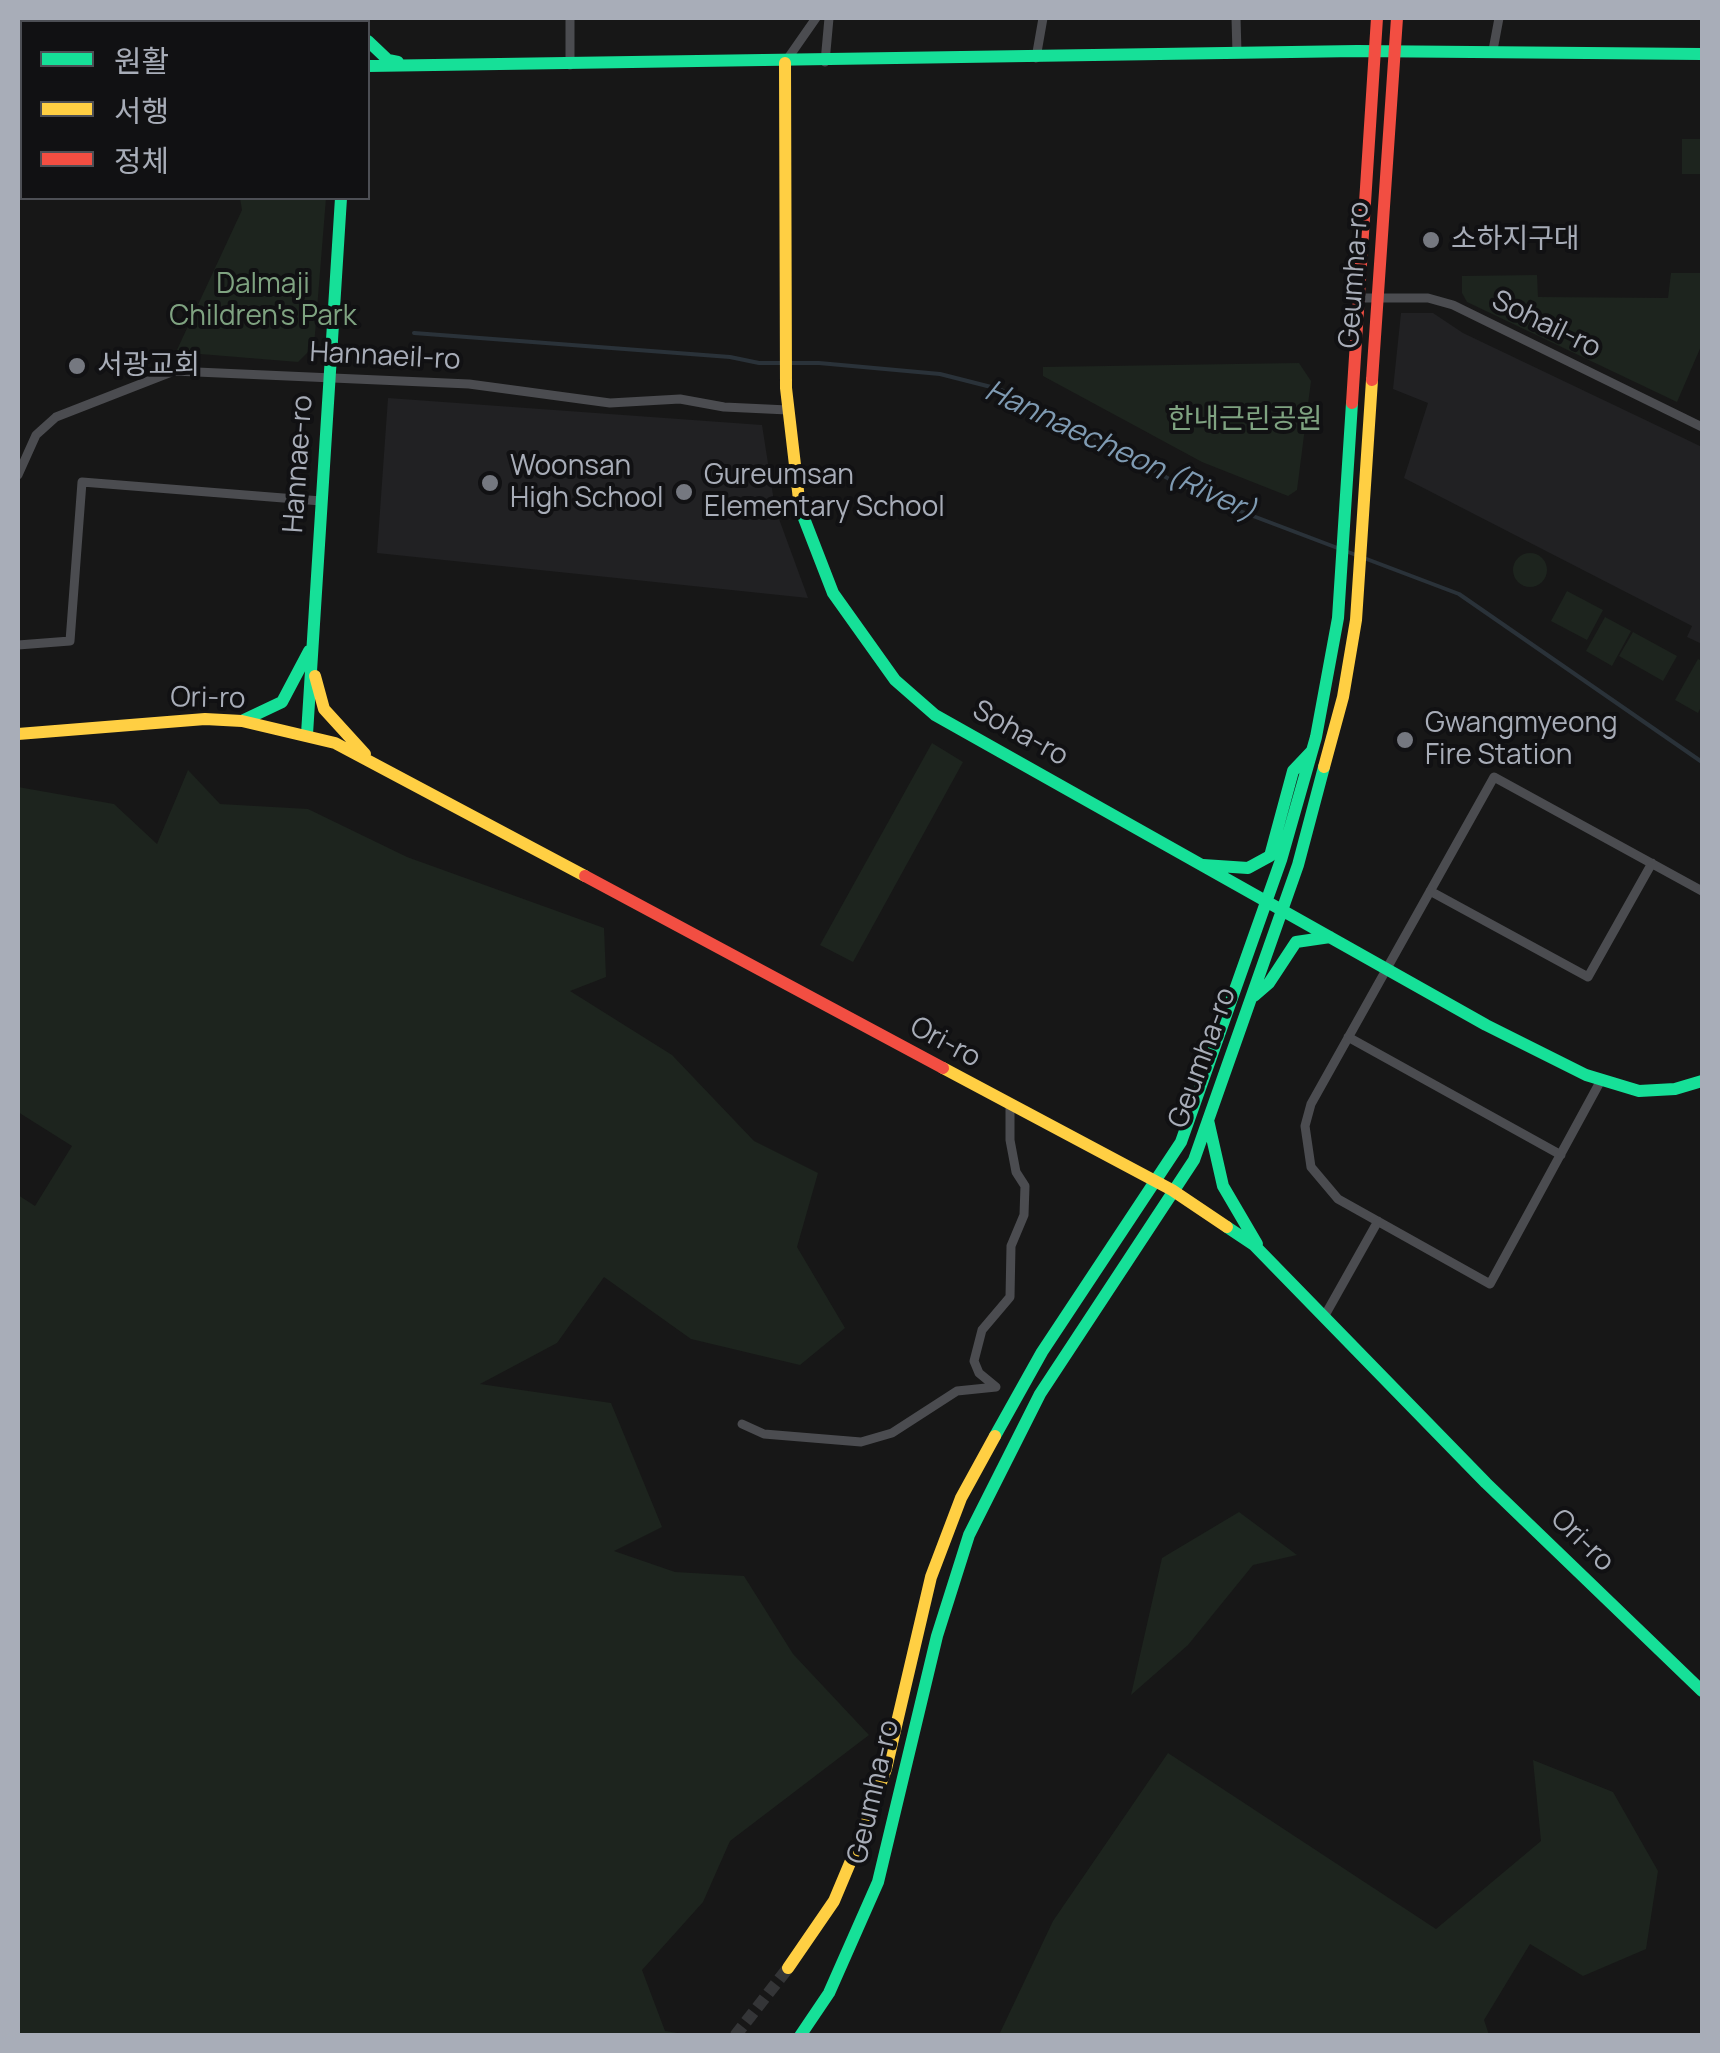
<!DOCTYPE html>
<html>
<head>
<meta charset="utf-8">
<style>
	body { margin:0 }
	#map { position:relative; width:1720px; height:2053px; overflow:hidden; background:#171717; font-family:Manrope,"Noto Sans KR",sans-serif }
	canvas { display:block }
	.frame { position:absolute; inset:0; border:20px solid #a8adb8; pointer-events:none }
	.legend { position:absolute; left:20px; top:20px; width:350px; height:180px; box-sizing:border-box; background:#111113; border:2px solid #4d4f55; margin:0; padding:12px 18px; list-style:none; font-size:30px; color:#a8adb8 }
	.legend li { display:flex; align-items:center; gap:20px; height:50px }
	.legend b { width:50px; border:2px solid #4d4f55 }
</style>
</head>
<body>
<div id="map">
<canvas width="1720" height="2053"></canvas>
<div class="frame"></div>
<ul class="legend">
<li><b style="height:12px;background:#16e098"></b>원활</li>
<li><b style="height:12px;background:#ffcf43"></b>서행</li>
<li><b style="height:12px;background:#f24e42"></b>정체</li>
</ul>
</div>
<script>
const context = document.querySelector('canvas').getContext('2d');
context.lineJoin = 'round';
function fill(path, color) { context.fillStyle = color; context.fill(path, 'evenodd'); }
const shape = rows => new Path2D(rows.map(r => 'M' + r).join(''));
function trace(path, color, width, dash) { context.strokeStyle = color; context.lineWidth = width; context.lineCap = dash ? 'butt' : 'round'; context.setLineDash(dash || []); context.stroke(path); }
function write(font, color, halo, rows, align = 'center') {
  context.font = font + ' Manrope,"Noto Sans KR",sans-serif'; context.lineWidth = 8; context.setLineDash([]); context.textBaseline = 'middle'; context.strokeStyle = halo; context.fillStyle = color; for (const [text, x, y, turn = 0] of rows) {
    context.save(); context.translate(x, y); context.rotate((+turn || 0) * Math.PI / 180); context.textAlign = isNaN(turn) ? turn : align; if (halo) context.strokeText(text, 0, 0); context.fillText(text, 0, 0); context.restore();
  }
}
fill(shape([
	[18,18,293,18,293,22,22,22,22,104,18,105],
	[1401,313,1433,313,1463,333,1702,447,1702,644,1687,637,1692,626,1404,478,1428,403,1393,389],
	[388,398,762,425,775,508,808,598,377,553]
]), '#212123');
fill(shape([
	[1682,139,1702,139,1702,174,1682,174],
	[240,198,326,198,314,346,298,362,176,352,242,210],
	[1671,273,1702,273,1702,344,1677,402,1467,302,1462,293,1462,276,1537,275,1538,297,1668,298],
	[1299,363,1311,381,1297,490,1288,496,1202,462,1043,376,1043,367],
	'1513 570a17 17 0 1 1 34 0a17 17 0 1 1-34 0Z',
	[1567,591,1603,610,1587,640,1551,621],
	[1605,617,1631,631,1612,666,1586,651],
	[1633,632,1677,656,1663,681,1619,656],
	[1698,659,1702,661,1702,705,1698,713,1675,700],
	[932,743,963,762,853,962,820,945],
	[188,770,220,804,308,809,407,857,604,928,606,977,570,991,672,1055,754,1141,818,1173,797,1247,845,1328,800,1365,691,1339,604,1277,557,1343,480,1384,611,1403,662,1527,614,1551,675,1572,744,1576,793,1654,869,1735,730,1841,703,1902,642,1970,665,2031,690,2035,18,2035,18,1195,35,1206,72,1146,18,1112,18,787,114,804,157,844],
	[1239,1512,1297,1555,1253,1565,1188,1645,1131,1695,1162,1558],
	[1168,1753,1436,1929,1541,1841,1533,1760,1613,1792,1658,1871,1646,1949,1583,1976,1530,1944,1484,2020,1489,2035,999,2035,1053,1921]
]), '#1d241e');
trace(shape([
	[414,333,730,357,759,363,819,363,940,374,999,389,1031,402,1180,485,1216,497,1224,505,1459,594,1702,762]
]), '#2a3239', 4);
trace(shape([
	[735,2036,788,1968]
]), '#343537', 12, [12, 6]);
trace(shape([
	[1236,18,1237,53],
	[1493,50,1499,18],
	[1036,58,1043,18],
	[786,61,816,18],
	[825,62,829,18],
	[570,65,570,18],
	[1361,298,1428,298,1453,305,1702,427],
	[18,475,36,435,56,417,174,371,469,384,610,403,680,399,724,407,788,410],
	[18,645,70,641,82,482,321,501],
	[1430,891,1588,977,1652,863],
	[1348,1037,1561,1155],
	[1600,1082,1490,1284,1338,1199,1311,1167,1305,1126,1311,1104,1494,777,1702,891],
	[1324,1317,1378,1221],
	[742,1424,764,1434,861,1442,892,1433,957,1391,996,1387,979,1373,974,1361,982,1330,1010,1297,1011,1246,1024,1215,1025,1186,1016,1172,1010,1140,1010,1106]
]), '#4b4c50', 9);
trace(shape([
	[368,41,388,60,398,62],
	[368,66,1357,51,1702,54],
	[18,116,22,115],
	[800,508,833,593,895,680,935,715,1486,1025,1586,1075,1639,1091,1675,1089,1702,1081],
	[244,720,282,702,309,651],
	[307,734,341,198],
	[1203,865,1248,868,1270,856,1293,771,1311,752],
	[1254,996,1269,983,1296,942,1330,937],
	[1208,1120,1223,1186,1257,1244],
	[1227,1227,1254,1245,1486,1483,1702,1691],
	[995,1436,1042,1352,1181,1142,1281,860,1316,737,1338,618,1352,403],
	[800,2036,829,1993,878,1882,937,1636,969,1535,1040,1394,1194,1160,1298,865,1324,767]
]), '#16e098', 12);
trace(shape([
	[352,18,355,22],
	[785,63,786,388,800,508],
	[315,676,324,709,365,754],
	[18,734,205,719,242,721,335,743,585,876],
	[1324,767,1343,697,1356,620,1372,380],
	[943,1068,1172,1190,1227,1227],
	[788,1968,834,1901,863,1832,886,1769,931,1577,961,1498,995,1436]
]), '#ffcf43', 12);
trace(shape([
	[1372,380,1397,18],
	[1352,403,1377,18],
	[585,876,943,1068]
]), '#f24e42', 12);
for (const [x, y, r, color] of [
	[1431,240,10,"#757880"],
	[77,366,10,"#757880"],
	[490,483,10,"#757880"],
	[684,492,10,"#757880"],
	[1405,740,10,"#757880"]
]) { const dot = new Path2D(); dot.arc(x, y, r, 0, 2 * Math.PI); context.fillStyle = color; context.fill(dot); trace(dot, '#111113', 4); }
write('28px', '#a8adb8', '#111113', [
	["소하지구대",1451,240],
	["서광교회",97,366],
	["Woonsan",510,467],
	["High School",510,499],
	["Gureumsan",704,476],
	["Elementary School",704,508],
	["Gwangmyeong",1425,724],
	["Fire Station",1425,756]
], 'left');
write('28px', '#a8adb8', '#111113', [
	["Geumha-ro",1355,275,-86],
	["Sohail-ro",1546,325,26],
	["Hannaeil-ro",385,357,3],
	["Hannae-ro",299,464,-86],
	["Ori-ro",208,699,1],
	["Soha-ro",1020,734,29],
	["Ori-ro",945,1043,28],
	["Geumha-ro",1203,1058,-70],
	["Ori-ro",1582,1541,44],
	["Geumha-ro",874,1792,-77]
]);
write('28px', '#7fa381', '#111113', [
	["Dalmaji",263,285],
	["Children's Park",263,317],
	["한내근린공원",1245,420]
]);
write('italic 30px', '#7f9bb3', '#111113', [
	["Hannaecheon (River)",1120,452,25]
]);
</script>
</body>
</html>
